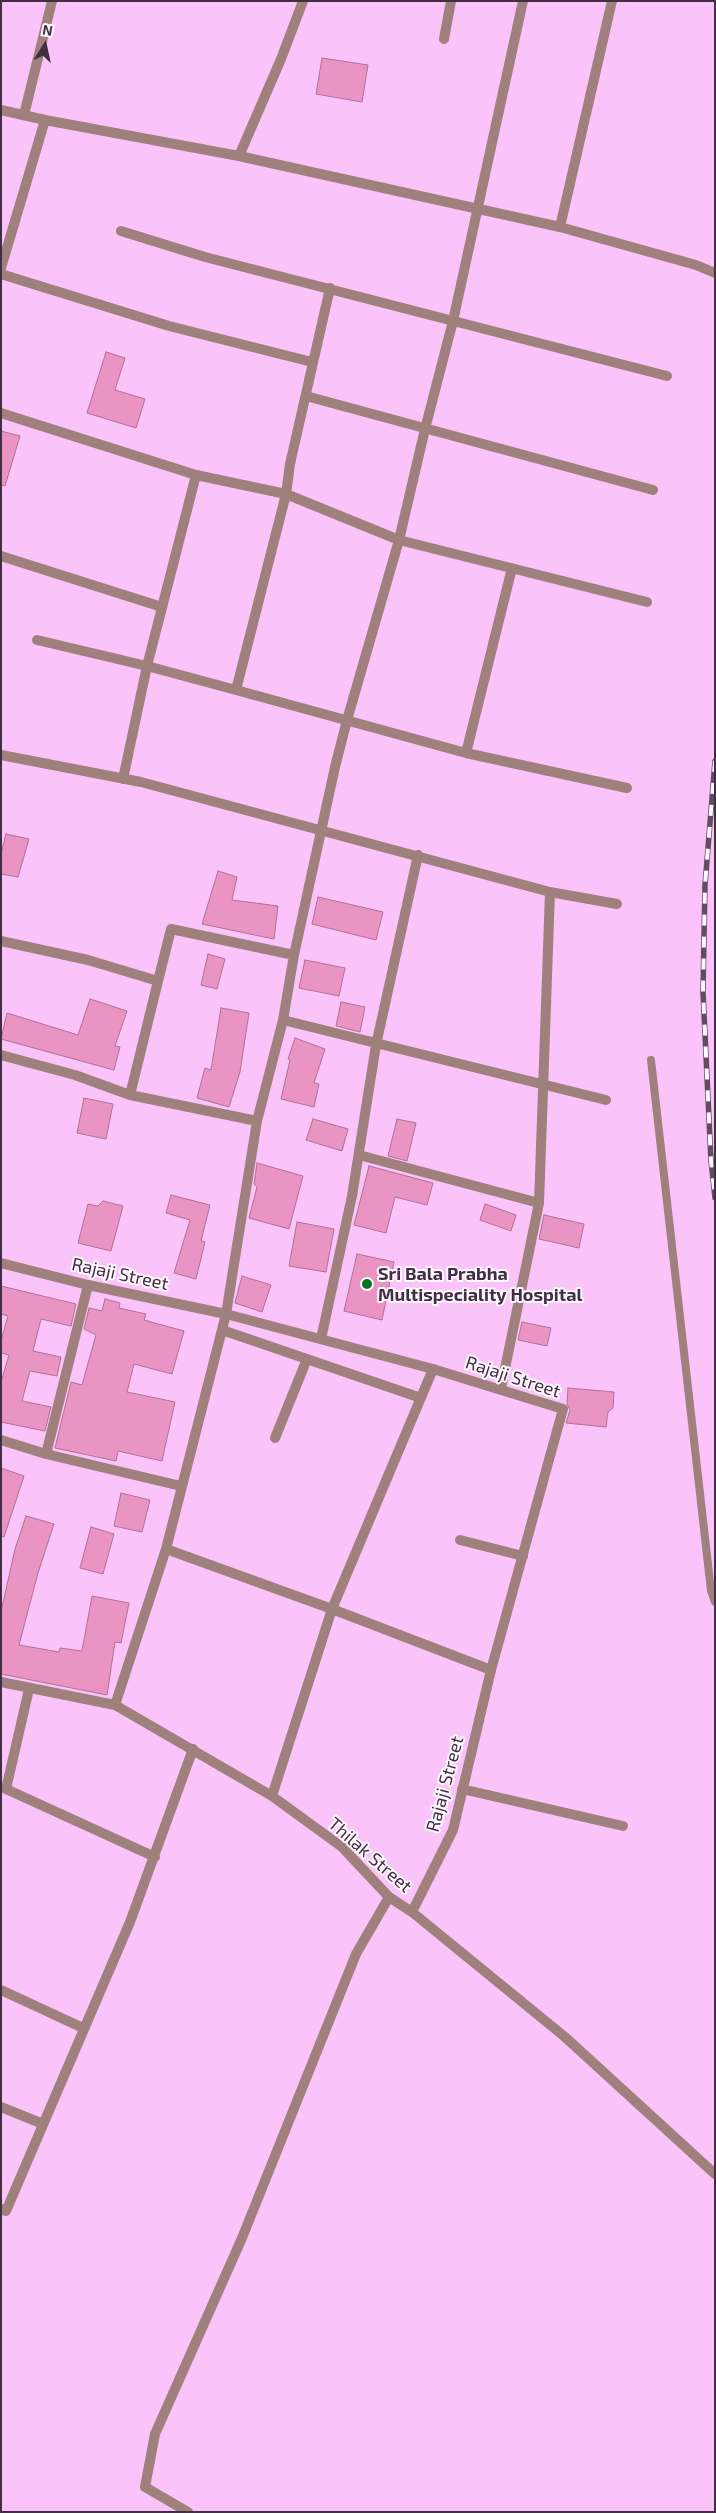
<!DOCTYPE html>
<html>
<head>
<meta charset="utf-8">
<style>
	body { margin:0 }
	#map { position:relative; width:716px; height:2513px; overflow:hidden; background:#fac4fa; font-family:"Exo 2",sans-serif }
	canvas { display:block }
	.frame { position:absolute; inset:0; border:2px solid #422e43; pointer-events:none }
	.north { position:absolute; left:20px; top:20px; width:50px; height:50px; -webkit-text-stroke:4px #fdf8fd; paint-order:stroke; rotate:10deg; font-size:14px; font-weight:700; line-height:20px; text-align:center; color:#422e43 }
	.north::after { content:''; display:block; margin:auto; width:18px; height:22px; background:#422e43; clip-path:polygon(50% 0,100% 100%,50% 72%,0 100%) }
</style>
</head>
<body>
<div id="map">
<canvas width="716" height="2513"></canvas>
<div class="frame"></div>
<div class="north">N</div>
</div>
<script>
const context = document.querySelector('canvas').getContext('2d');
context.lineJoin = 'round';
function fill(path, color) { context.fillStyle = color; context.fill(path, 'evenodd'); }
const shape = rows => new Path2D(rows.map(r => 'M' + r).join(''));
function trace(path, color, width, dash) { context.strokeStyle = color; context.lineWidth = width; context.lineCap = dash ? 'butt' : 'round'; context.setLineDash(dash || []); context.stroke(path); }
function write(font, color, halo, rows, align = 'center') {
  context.font = font + ' "Exo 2",sans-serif'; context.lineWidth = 4; context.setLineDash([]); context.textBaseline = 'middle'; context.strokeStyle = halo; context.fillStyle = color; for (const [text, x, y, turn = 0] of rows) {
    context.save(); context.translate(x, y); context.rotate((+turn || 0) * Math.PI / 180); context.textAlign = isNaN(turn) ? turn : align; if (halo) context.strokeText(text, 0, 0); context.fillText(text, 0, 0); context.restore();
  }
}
const building = shape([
	[322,58,368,65,362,102,316,94,322,58],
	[106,352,125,358,115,390,145,399,136,428,87,413,106,352],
	[1,431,20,436,5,486,1,485,1,431],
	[6,834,29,839,18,877,1,874,1,854,6,834],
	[218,871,237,877,232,900,278,906,274,939,202,924,218,871],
	[318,897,383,912,376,940,312,924,318,897],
	[208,954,225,959,217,989,201,985,208,954],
	[305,960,345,968,339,996,299,988,305,960],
	[90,999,127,1011,115,1046,120,1047,114,1070,1,1039,7,1013,78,1035,90,999],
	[341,1002,365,1007,360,1032,336,1026,341,1002],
	[221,1008,249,1013,240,1072,229,1107,197,1098,205,1068,211,1070,221,1008],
	[295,1038,325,1049,314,1083,319,1084,314,1107,281,1099,290,1060,288,1059,295,1038],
	[84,1098,113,1104,106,1139,77,1133,84,1098],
	[313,1119,348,1129,342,1151,306,1140,313,1119],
	[397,1119,416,1123,407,1161,388,1156,397,1119],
	[257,1163,303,1176,289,1229,249,1218,257,1187,254,1184,257,1163],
	[369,1166,433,1183,427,1205,395,1197,386,1233,354,1225,369,1166],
	[171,1195,210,1205,201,1241,205,1242,196,1279,174,1273,190,1220,166,1213,171,1195],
	[103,1201,123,1206,111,1251,78,1243,88,1204,98,1206,103,1201],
	[485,1204,516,1215,511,1231,480,1220,485,1204],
	[544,1215,584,1224,579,1248,539,1239,544,1215],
	[297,1222,334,1229,326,1272,289,1266,297,1222],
	[357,1254,394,1262,382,1320,344,1311,357,1254],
	[242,1276,271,1285,262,1312,235,1303,242,1276],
	[1,1286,76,1304,71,1326,41,1319,33,1351,61,1357,57,1376,30,1371,22,1401,51,1407,45,1431,1,1422,1,1382,9,1355,1,1353,1,1341,8,1316,1,1314,1,1286],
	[105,1299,120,1303,119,1308,146,1314,144,1320,184,1331,172,1374,134,1364,127,1392,175,1402,162,1461,118,1451,116,1461,55,1448,71,1382,82,1385,96,1335,84,1329,89,1308,102,1311,105,1299],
	[522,1322,551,1328,547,1346,518,1340,522,1322],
	[568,1388,614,1392,613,1408,608,1412,606,1427,566,1423,570,1410,567,1404,568,1388],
	[1,1468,24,1476,4,1537,1,1536,1,1468],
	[121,1493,150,1500,142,1532,114,1526,121,1493],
	[26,1516,54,1524,38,1573,19,1645,59,1652,60,1648,82,1651,92,1596,129,1603,121,1643,115,1642,107,1695,1,1674,1,1612,15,1549,26,1516],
	[91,1527,114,1534,103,1574,80,1568,91,1527]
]);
fill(building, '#e994c3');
trace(building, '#b07093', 1);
trace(shape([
	[651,1060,711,1591,715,1602]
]), '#a0807c', 8);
trace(shape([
	[444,39,451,1],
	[1,110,45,120,239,156,560,227,696,265,715,273],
	[24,115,52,1],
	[239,156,281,59,303,1],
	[560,227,612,1],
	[121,231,205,257,667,376],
	[1,268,45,120],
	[1,274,169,326,312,362],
	[330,288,290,464,286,494,236,690,466,753,627,788],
	[306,396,653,490],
	[1,413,196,475],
	[1,556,162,607],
	[37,640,147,666,123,779],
	[236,690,147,666,196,475,286,494,399,540,647,602],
	[466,753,512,568],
	[1,755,141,782,550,892,617,904],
	[1,941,88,960,158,981,171,929,294,955],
	[158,981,130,1095,257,1121],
	[283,1020,606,1100],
	[1,1055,75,1075,130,1095],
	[359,1155,539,1203],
	[88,1285,46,1454,181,1486],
	[222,1330,421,1398],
	[321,1339,352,1196,376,1045,418,855],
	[501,1388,539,1203,550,892],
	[275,1438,307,1359],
	[1,1440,46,1454],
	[460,1540,523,1556],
	[166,1549,332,1609,491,1670],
	[29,1689,6,1789,155,1857],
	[115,1705,166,1549,226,1314,257,1121,283,1020,294,955,335,767,347,720,399,540,425,429,453,321,523,1],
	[462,1789,623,1826],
	[272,1796,332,1609,433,1369],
	[1,1990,83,2028],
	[1,2107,43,2124],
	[1,2209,6,2211,130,1922,193,1749],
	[188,2512,145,2487,155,2434,242,2238,356,1954,389,1897]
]), '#a0807c', 10);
trace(shape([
	[1,1263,88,1285,226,1314,433,1369,563,1409,491,1670,453,1830,412,1912],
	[1,1682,115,1705,272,1796,342,1847,389,1897,412,1912,565,2037,715,2174]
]), '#a0807c', 10);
const rail = shape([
	[715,761,705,885,703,992,711,1161,715,1198]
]);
trace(rail, '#644a65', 5.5);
trace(rail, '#fdf8fd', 4, [11]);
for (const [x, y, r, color] of [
	[367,1284,6,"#077325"]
]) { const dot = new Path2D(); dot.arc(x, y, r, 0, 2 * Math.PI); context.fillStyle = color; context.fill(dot); trace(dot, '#fdf8fd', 2); }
write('18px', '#422e43', '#fdf8fd', [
	["Rajaji Street",120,1274,12],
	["Rajaji Street",513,1377,18],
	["Rajaji Street",445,1784,-75],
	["Thilak Street",370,1855,41]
]);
write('bold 18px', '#422e43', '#fdf8fd', [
	["Sri Bala Prabha",378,1274],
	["Multispeciality Hospital",378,1295]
], 'left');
</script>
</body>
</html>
